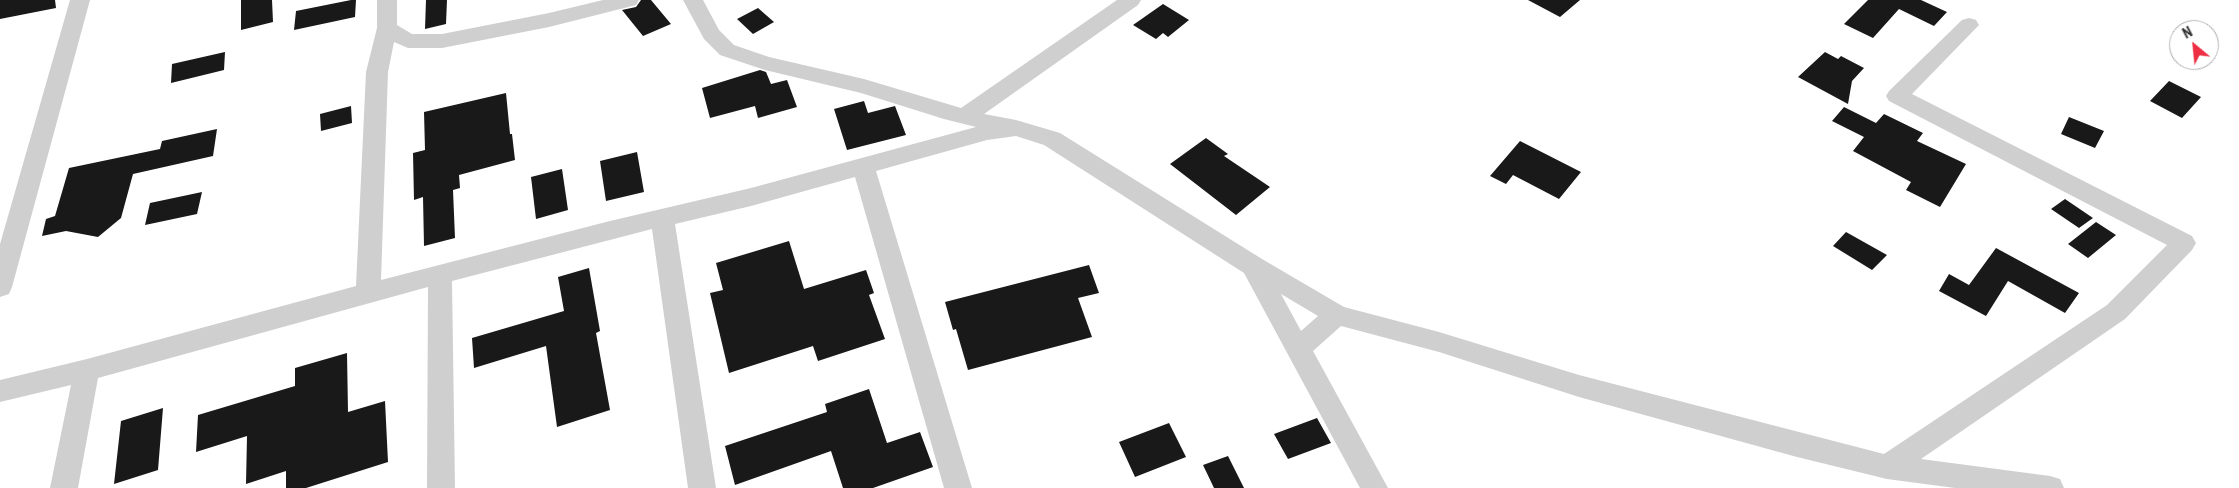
<!DOCTYPE html>
<html>
<head>
<meta charset="utf-8">
<style>
	body { margin:0 }
	#map { position:relative; width:2239px; height:488px; overflow:hidden; background:#fff; font-family:"Roboto Condensed",sans-serif }
	canvas { display:block }
	.north { position:absolute; left:2169px; top:20px; width:50px; height:50px; box-sizing:border-box; background:#fff; border:1px solid #adadad; border-radius:50%; rotate:332deg; font-size:14px; font-weight:700; line-height:20px; text-align:center; color:#323232 }
	.north::after { content:''; display:block; margin:auto; width:18px; height:22px; background:#ee2e42; clip-path:polygon(50% 0,100% 100%,50% 72%,0 100%) }
</style>
</head>
<body>
<div id="map">
<canvas width="2239" height="488"></canvas>
<div class="north">N</div>
</div>
<script>
const context = document.querySelector('canvas').getContext('2d');
context.lineJoin = 'round';
function fill(path, color) { context.fillStyle = color; context.fill(path, 'evenodd'); }
const shape = rows => new Path2D(rows.map(r => 'M' + r).join(''));
fill(shape([
	[0,0,55,0,56,8,0,19],
	[241,0,272,0,273,22,241,30],
	[351,0,356,0,355,17,294,30,296,11],
	[426,0,447,0,446,24,425,29],
	[641,0,651,0,671,24,643,36,622,10,636,7],
	[1528,0,1580,0,1560,17],
	[1868,0,1921,0,1947,12,1934,26,1899,9,1873,38,1844,24],
	[1163,4,1189,20,1168,37,1163,33,1156,39,1133,25],
	[758,8,774,22,753,34,737,19],
	[225,52,224,70,171,83,172,64],
	[1825,52,1838,59,1841,56,1864,68,1852,81,1848,104,1798,77],
	[760,70,766,72,771,84,787,80,797,107,758,118,755,106,710,118,702,88],
	[2169,81,2201,97,2182,118,2150,101],
	[506,93,510,134,512,134,515,160,459,175,460,188,453,190,455,238,424,246,423,197,414,200,413,153,425,150,424,112],
	[864,101,868,113,895,106,906,135,847,150,834,109],
	[351,106,352,123,321,131,320,114],
	[1844,107,1876,123,1884,114,1923,133,1917,141,1966,164,1940,207,1906,190,1911,182,1853,151,1864,137,1832,121],
	[2069,117,2104,131,2095,148,2061,134],
	[217,129,213,156,133,174,121,218,98,237,66,231,42,236,46,219,55,216,69,168,160,149,162,141],
	[1206,138,1228,154,1224,156,1270,187,1236,215,1170,164],
	[1520,141,1581,172,1559,199,1513,175,1506,184,1490,176],
	[637,152,644,192,606,201,600,161],
	[562,169,568,210,536,219,531,177],
	[202,192,197,214,145,225,150,203],
	[2065,199,2093,218,2079,228,2051,209],
	[2096,222,2116,235,2088,258,2068,244],
	[1846,232,1887,255,1872,270,1833,246],
	[789,241,804,289,866,270,874,293,869,295,885,339,818,361,813,346,729,373,710,293,723,290,716,263],
	[1996,248,2079,293,2065,313,2008,281,1986,316,1939,291,1949,274,1969,285],
	[1089,265,1099,293,1078,298,1092,337,968,370,956,329,953,330,945,302],
	[589,268,600,331,596,333,610,410,557,427,546,346,474,368,472,338,564,311,558,277],
	[347,353,348,412,385,401,388,462,306,488,286,488,286,471,246,484,247,436,196,452,198,415,295,386,295,368],
	[869,389,887,443,920,432,933,467,873,488,843,488,831,451,735,485,725,446,827,412,825,404],
	[163,408,158,470,114,484,121,421],
	[1317,418,1331,443,1288,459,1274,434],
	[1169,423,1186,457,1135,477,1119,442],
	[1228,456,1244,488,1214,488,1203,465]
]), '#191919');
fill(shape([
	[70,0,90,0,12,287,9,294,0,297,0,244,70,0],
	[377,0,397,0,397,25,412,34,442,34,549,13,603,0,639,0,636,5,549,27,442,48,408,48,394,42,388,72,381,280,610,221,751,188,976,127,944,119,861,93,765,70,720,55,704,39,683,0,703,0,719,30,734,45,769,57,864,79,961,108,1117,0,1141,0,1138,5,984,114,1016,120,1060,133,1262,259,1344,307,1439,332,1579,375,1884,454,2107,305,2167,245,1889,101,1886,96,1889,91,1962,20,1969,18,1976,20,1979,25,1912,94,2192,236,2196,243,2192,250,2125,319,1921,459,2050,476,2060,479,2064,488,1955,488,1887,479,1797,457,1579,397,1439,352,1341,326,1313,351,1388,488,1360,488,1244,273,1044,145,1016,136,987,140,876,171,972,488,944,488,855,177,751,206,675,224,716,488,688,488,652,229,452,281,455,488,427,488,428,287,98,378,78,488,50,488,71,385,0,402,0,380,87,359,356,286,366,72,377,28,377,0],
	[1281,294,1318,316,1301,331,1281,294]
]), '#cfcfcf');
</script>
</body>
</html>
